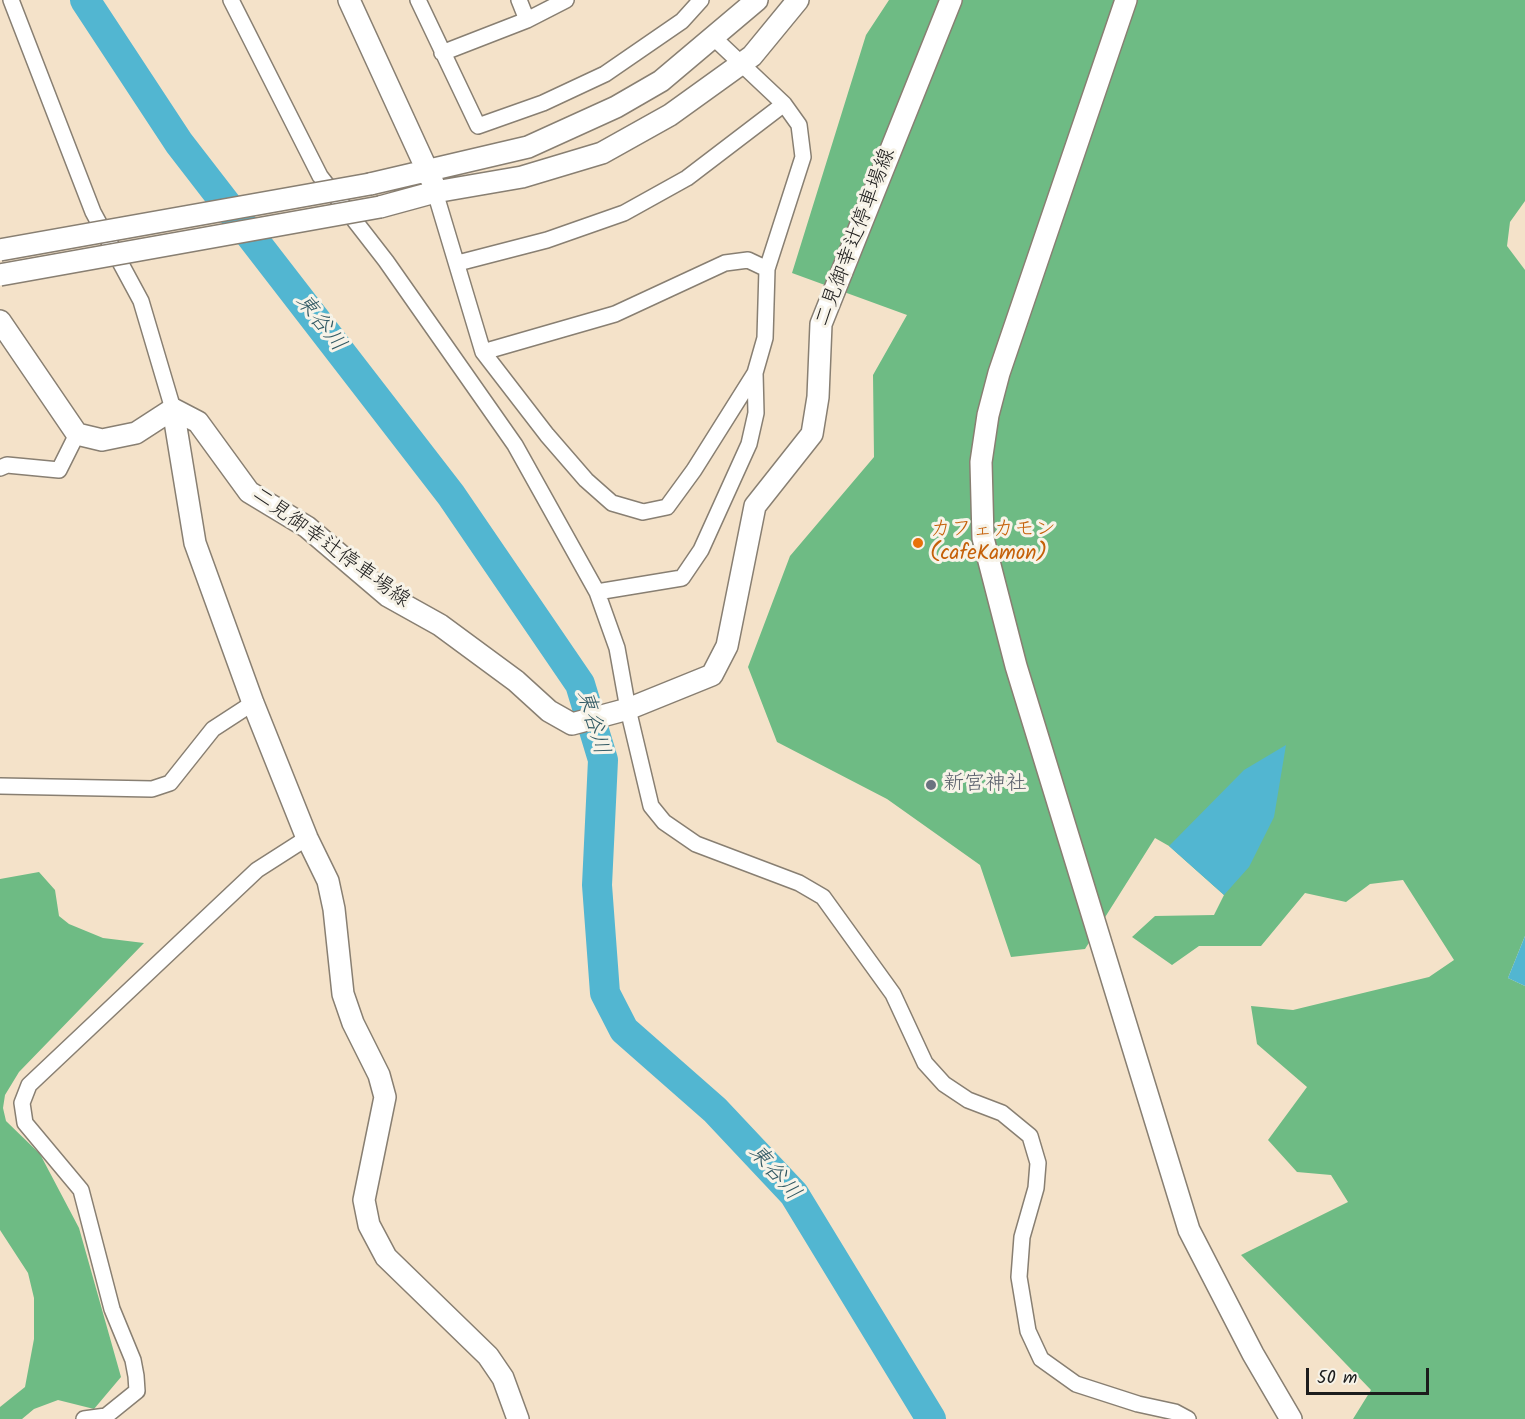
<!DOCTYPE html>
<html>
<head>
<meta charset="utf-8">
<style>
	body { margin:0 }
	#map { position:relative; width:1525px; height:1419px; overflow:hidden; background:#f4e2c9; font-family:Kalam,sans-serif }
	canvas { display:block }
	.scale { position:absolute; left:1306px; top:1368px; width:123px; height:27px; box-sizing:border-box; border:3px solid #1c1c1c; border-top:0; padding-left:8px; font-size:18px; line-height:21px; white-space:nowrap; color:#1c1c1c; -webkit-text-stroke:4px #f7f3e8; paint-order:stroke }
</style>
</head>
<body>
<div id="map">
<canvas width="1525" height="1419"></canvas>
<div class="scale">50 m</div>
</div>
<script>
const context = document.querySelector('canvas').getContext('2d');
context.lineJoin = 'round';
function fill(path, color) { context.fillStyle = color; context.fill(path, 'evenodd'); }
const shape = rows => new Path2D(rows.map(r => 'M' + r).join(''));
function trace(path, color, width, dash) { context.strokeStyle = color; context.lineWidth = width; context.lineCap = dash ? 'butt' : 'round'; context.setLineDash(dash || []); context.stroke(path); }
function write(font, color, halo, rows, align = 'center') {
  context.font = font + ' Kalam,"Klee One",sans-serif'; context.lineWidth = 6; context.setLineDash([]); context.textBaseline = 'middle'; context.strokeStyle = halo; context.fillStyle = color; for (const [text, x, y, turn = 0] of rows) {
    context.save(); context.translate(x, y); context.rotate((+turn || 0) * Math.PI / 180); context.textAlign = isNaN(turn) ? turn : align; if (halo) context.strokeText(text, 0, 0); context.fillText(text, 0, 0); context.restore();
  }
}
fill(shape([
	[889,0,1525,0,1525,201,1510,222,1507,246,1525,270,1525,936,1508,978,1525,986,1525,1419,1353,1419,1371,1390,1241,1255,1348,1202,1331,1175,1297,1172,1268,1140,1307,1087,1257,1044,1251,1006,1293,1010,1429,977,1454,960,1403,880,1370,884,1346,902,1305,893,1261,946,1199,946,1172,965,1132,937,1155,916,1214,915,1224,895,1169,846,1155,838,1085,949,1011,957,980,865,887,799,777,742,748,667,790,556,874,457,873,375,907,315,792,273,866,35],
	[39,872,55,890,59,916,69,924,103,938,144,943,19,1072,5,1095,3,1108,6,1121,40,1154,79,1228,121,1377,94,1409,58,1400,34,1409,22,1419,0,1419,0,1407,25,1387,34,1339,34,1298,28,1273,0,1230,0,879]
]), '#6ebb84');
fill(shape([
	[1286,745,1274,817,1249,867,1224,895,1169,846,1244,770],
	[1525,936,1525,986,1508,978]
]), '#52b6d1');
trace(shape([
	[85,0,179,143,451,495,580,684,603,760,597,885,605,993,624,1030,715,1110,794,1194,931,1419]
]), '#52b6d1', 30);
const street = shape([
	[11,0,93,212,141,301,173,409],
	[231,0,320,176,386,261,515,445,597,592,617,648,628,709,651,806,664,822,696,844,799,883,823,897,893,994,925,1063,944,1084,968,1100,1002,1113,1030,1136,1038,1163,1036,1188,1022,1237,1019,1277,1028,1331,1041,1359,1076,1384,1138,1404,1175,1412,1188,1419],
	[418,0,478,126,543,103,605,74,682,21,701,0],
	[519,0,527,20],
	[442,53,527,20,566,0],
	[435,192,483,352,547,435,586,480,612,503,643,512,667,507,694,470,755,373],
	[458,263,547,240,624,213,687,178,784,104],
	[483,352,615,314,725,263,748,260,767,269],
	[0,468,7,465,59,470,77,434],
	[597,592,682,578,701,550,749,444,756,413,755,373,765,338,767,269,803,157,799,125,784,104,714,38],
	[0,786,152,789,170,783,213,729,253,703],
	[84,1419,106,1416,137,1391,136,1376,133,1360,112,1309,81,1190,25,1123,22,1103,29,1085,257,870,307,838]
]);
const secondary = shape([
	[349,0,433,183],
	[1126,0,999,373,988,415,981,462,983,538,1016,666,1189,1230,1253,1354,1291,1419],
	[370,184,528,147,616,107,661,81,757,0],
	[380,207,435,192,522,177,602,153,670,115,752,56,798,0],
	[0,321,77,434,102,440,136,433,173,409],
	[173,409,198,422,249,492,307,527,388,596,440,625,516,681,549,711,572,724,628,709,712,675,727,646,755,506,812,434,818,397,821,324,951,0],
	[173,409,195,543,253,703,307,838,328,881,334,909,343,994,353,1023,379,1075,385,1097,364,1200,369,1225,386,1257,488,1356,503,1378,518,1419]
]);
trace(street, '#887f72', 18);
trace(secondary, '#887f72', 24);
trace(street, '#fff', 15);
trace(secondary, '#fff', 21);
const secondaryBridge = shape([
	[0,250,370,184],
	[0,275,380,207]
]);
trace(secondaryBridge, '#887f72', 24, []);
trace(secondaryBridge, '#fff', 21);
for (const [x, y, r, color] of [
	[918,543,6,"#e8710a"],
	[931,785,6,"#6b7280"]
]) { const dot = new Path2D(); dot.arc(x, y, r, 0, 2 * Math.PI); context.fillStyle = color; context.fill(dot); trace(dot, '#f7f3e8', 2); }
write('21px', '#1c1c1c', '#f7f3e8', [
	["二見御幸辻停車場線",857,238,-69],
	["二見御幸辻停車場線",330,549,36]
]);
write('21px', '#c56008', '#f7f3e8', [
	["カフェカモン",930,531],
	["(cafeKamon)",930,555]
], 'left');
write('21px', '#5b616d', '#f7f3e8', [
	["新宮神社",943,785]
], 'left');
write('italic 22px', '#325a64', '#f7f3e8', [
	["東谷川",319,324,52],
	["東谷川",591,723,74],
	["東谷川",773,1174,49]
]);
</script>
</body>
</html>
